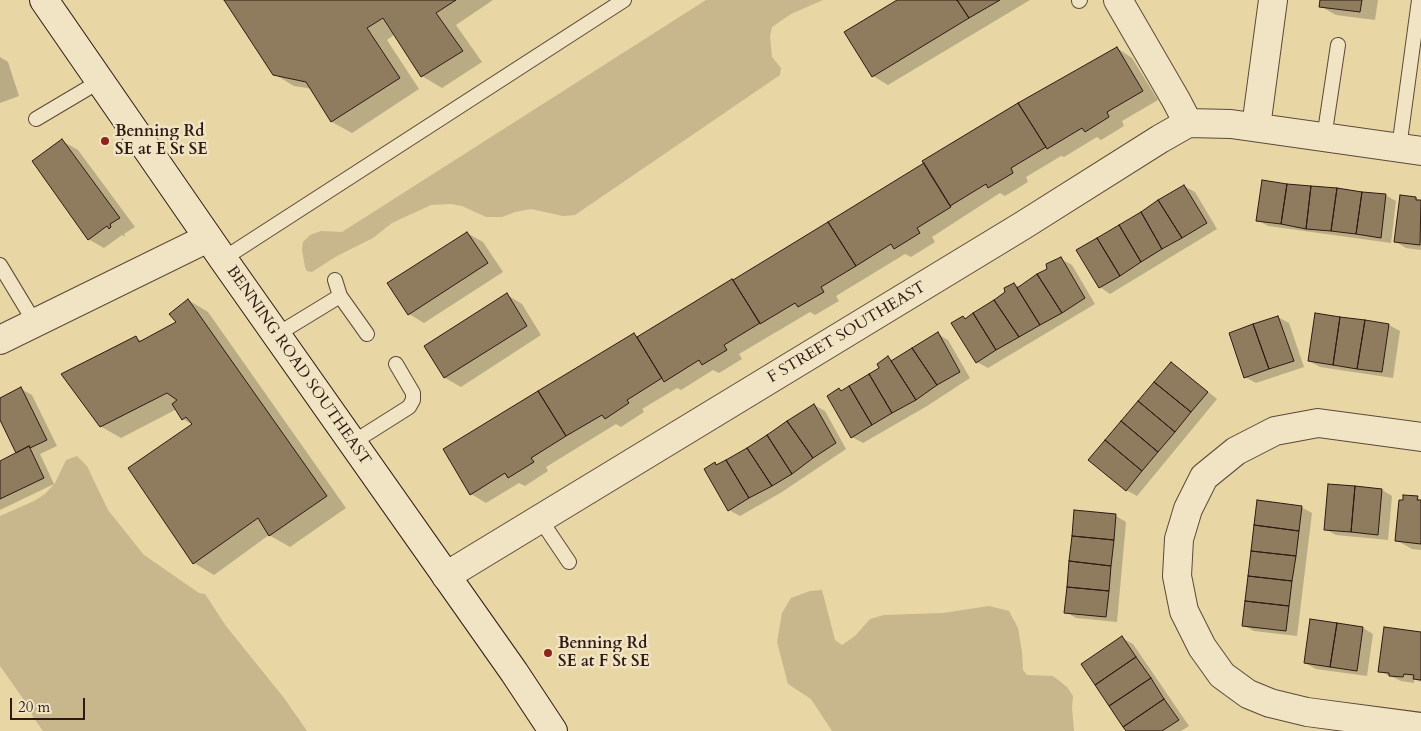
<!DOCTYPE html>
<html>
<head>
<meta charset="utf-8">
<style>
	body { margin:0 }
	#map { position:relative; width:1421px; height:731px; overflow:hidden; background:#e8d6a5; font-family:Cardo,serif }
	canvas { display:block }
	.scale { position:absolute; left:10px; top:698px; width:75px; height:22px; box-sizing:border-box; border:2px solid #2e1a13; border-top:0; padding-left:6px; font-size:15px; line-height:18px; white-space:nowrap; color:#2e1a13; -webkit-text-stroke:4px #f0e4c4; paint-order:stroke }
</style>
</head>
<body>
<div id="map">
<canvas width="1421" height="731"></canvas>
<div class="scale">20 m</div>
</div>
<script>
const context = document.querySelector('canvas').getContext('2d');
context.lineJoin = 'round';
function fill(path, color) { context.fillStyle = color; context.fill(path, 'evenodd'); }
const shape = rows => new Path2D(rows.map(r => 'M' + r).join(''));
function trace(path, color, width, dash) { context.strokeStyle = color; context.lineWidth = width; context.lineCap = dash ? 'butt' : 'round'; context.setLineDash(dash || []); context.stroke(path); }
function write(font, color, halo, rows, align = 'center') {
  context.font = font + ' Cardo,serif'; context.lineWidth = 5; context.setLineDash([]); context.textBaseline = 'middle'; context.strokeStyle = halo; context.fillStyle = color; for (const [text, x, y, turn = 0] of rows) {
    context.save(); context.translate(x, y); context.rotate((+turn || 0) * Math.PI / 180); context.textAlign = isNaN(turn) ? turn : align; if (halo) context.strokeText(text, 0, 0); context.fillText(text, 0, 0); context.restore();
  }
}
fill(shape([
	[706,0,823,0,791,14,772,27,770,37,772,57,781,68,780,75,575,215,563,216,531,209,515,212,502,217,486,217,462,206,451,204,431,205,392,223,373,238,337,256,312,272,307,271,305,267,302,250,303,242,310,235,321,231,342,232],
	[77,456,87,466,108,510,144,555,199,593,205,594,226,626,284,698,307,731,43,731,33,717,29,707,0,666,0,516,34,501,45,494,55,483,66,460],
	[822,590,835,640,842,645,855,636,870,619,884,615,943,613,989,606,1009,611,1018,628,1022,652,1023,670,1027,675,1053,676,1067,687,1073,696,1072,708,1074,731,832,731,811,699,788,684,777,642,782,613,791,598,810,591]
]), '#c8b68c');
fill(shape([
	[226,0,493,0,456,25,482,62,442,88,422,76,395,34,387,40,419,89,352,133,332,122,313,89,294,86,274,74],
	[899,0,1030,0,888,85,873,76],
	[1321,0,1378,0,1375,20,1336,15,1320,6],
	[1117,48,1132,58,1158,100,1122,121,1124,126,1101,140,1097,137,1064,157,1061,156,1026,177,1028,182,1005,196,1000,193,932,237,935,242,911,257,905,254,836,296,839,301,815,315,810,312,739,354,742,359,719,373,713,370,681,390,677,388,642,409,644,412,621,427,616,424,546,467,548,471,525,486,519,483,486,503,471,494,634,334,639,337],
	[0,57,8,62,19,96,0,103],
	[62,141,78,150,135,227,124,234,125,237,122,235,104,248,88,239],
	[1184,186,1195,192,1217,229,1110,294,1100,287],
	[1385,195,1396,201,1391,243,1268,226,1257,220],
	[1416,198,1421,201,1421,250,1406,248,1396,242],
	[467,233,483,242,503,272,424,323,409,314],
	[1061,259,1072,265,1095,304,988,368,977,362,953,323,963,317,967,319,1007,293,1014,284,1020,287,1049,269],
	[507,295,522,304,541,335,461,387,445,378,425,346],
	[188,300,208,312,346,508,290,547,269,535,214,575,194,563,193,425,183,419,177,409,121,438,100,426,136,338,142,341,177,322],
	[1316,314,1389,325,1400,331,1393,378,1320,367,1309,361],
	[1278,317,1289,323,1304,367,1256,383,1245,377],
	[938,334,948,340,970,378,927,406,863,443,852,437,839,390,843,392,881,369,888,358,894,361],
	[1171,363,1181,370,1217,399,1137,496,1126,490],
	[21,389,32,395,57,446,40,454,54,484,0,510,0,463,18,454,0,417,0,399],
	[814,405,825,411,846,449,782,492,740,516,729,510,715,464,718,466,747,449],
	[1382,490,1392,496,1388,540,1336,535,1325,529],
	[1417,498,1421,500,1421,550,1412,549,1396,540,1404,502],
	[1301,507,1312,513,1297,636,1254,631,1243,625],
	[1116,516,1126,522,1117,622,1076,618,1066,612],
	[1363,628,1373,634,1367,676,1316,669,1305,663],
	[1421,633,1421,682,1414,679,1414,683,1401,681,1379,671],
	[1122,638,1133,644,1189,726,1181,731,1127,731]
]), '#0003');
const building = shape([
	[224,0,456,0,436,13,463,51,421,77,383,18,367,28,400,78,331,122,306,82,273,75,224,0],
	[897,0,957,0,969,18,872,77,844,32,897,0],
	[957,0,1000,0,969,18,957,0],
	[1320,0,1362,0,1360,12,1319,7,1320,0],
	[1117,47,1143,91,1107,112,1109,117,1085,132,1082,128,1047,149,1018,103,1117,47],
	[1018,103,1046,147,1011,168,1013,173,988,188,986,184,950,206,922,161,1018,103],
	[62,139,120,218,110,224,111,227,109,229,107,226,88,240,32,161,62,139],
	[924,163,951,207,917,228,920,233,894,249,891,244,856,266,828,222,924,163],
	[1262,180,1287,184,1281,224,1256,221,1262,180],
	[1287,184,1311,186,1306,229,1281,224,1287,184],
	[1184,185,1207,223,1182,238,1158,200,1184,185],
	[1311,186,1337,188,1331,231,1306,229,1311,186],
	[1337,188,1362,192,1356,234,1331,231,1337,188],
	[1362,192,1386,194,1381,238,1356,234,1362,192],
	[1400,195,1416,197,1416,200,1421,200,1420,245,1394,242,1400,195],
	[1158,200,1182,238,1162,249,1141,212,1158,200],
	[1141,212,1162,249,1141,262,1119,225,1141,212],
	[828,222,856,266,821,287,824,292,798,307,795,303,760,324,733,280,828,222],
	[1119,225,1141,262,1120,276,1097,238,1119,225],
	[467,232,488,263,408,315,387,283,467,232],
	[1097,238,1120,276,1099,288,1076,250,1097,238],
	[1061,257,1085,298,1062,313,1037,274,1047,269,1046,264,1061,257],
	[1037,274,1062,313,1040,325,1017,288,1037,274],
	[732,279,760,323,724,345,727,350,702,365,699,360,664,382,637,337,732,279],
	[1014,283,1040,325,1019,337,994,300,1005,292,1004,288,1014,283],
	[507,293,527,326,444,378,424,346,507,293],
	[188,299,327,496,269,536,258,518,193,564,128,468,192,424,186,417,182,420,172,404,177,400,167,393,100,427,61,374,136,336,139,342,176,322,169,314,188,299],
	[994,300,1019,337,996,350,973,313,994,300],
	[973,313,996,350,976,363,951,323,963,316,965,319,973,313],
	[1315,313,1340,317,1333,365,1308,361,1315,313],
	[1278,316,1294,361,1269,369,1253,324,1278,316],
	[1340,317,1365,320,1357,369,1333,365,1340,317],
	[1365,320,1389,324,1382,372,1357,369,1365,320],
	[1253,324,1269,369,1244,378,1229,333,1253,324],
	[938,332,960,372,937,385,912,348,938,332],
	[634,333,662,378,627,400,629,403,605,419,602,415,566,436,538,391,634,333],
	[912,348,937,385,916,400,891,361,912,348],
	[888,356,916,400,892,413,869,374,879,368,877,364,888,356],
	[1171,362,1208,392,1191,412,1154,382,1171,362],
	[869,374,892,413,872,425,849,386,869,374],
	[1154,382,1191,412,1175,432,1138,401,1154,382],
	[849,386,872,425,851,438,827,396,839,388,841,391,849,386],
	[21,387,47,440,30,448,29,446,16,453,0,420,0,398,21,387],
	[538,391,566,436,531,458,534,462,508,478,505,473,470,495,443,449,538,391],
	[1138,401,1175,432,1158,452,1121,421,1138,401],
	[814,404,836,443,813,458,787,421,814,404],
	[787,421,813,458,792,474,767,435,787,421],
	[1121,421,1158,452,1142,471,1105,440,1121,421],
	[767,435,792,474,772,486,747,448,767,435],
	[1105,440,1142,471,1126,491,1088,460,1105,440],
	[29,446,44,478,0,499,0,461,29,446],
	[747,448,772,486,749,498,726,460,747,448],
	[726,460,749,498,728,511,704,469,715,462,716,465,726,460],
	[1328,484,1355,486,1351,532,1324,530,1328,484],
	[1355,486,1382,489,1378,535,1351,532,1355,486],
	[1403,495,1418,496,1417,500,1421,500,1421,544,1395,541,1399,500,1403,500,1403,495],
	[1257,500,1302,506,1299,531,1254,525,1257,500],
	[1074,510,1116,514,1114,540,1072,536,1074,510],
	[1254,525,1299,531,1296,556,1251,551,1254,525],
	[1072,536,1114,540,1111,566,1069,561,1072,536],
	[1251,551,1296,556,1292,581,1248,576,1251,551],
	[1069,561,1111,566,1109,591,1067,587,1069,561],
	[1248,576,1292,581,1289,606,1245,601,1248,576],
	[1067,587,1109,591,1106,617,1064,613,1067,587],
	[1245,601,1289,606,1286,631,1242,626,1245,601],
	[1310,619,1337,623,1330,667,1304,663,1310,619],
	[1337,623,1363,627,1357,671,1330,667,1337,623],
	[1384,627,1421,632,1421,680,1413,679,1414,675,1404,674,1403,677,1389,676,1389,673,1378,672,1384,627],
	[1122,636,1136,657,1095,685,1081,664,1122,636],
	[1136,657,1151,678,1109,706,1095,685,1136,657],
	[1151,678,1164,699,1123,727,1109,706,1151,678],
	[1164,699,1179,720,1162,731,1126,731,1123,727,1164,699]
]);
fill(building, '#8f7c5f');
trace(building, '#2e1a13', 1);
const lane = shape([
	[1079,1,1080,0],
	[36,119,100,81],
	[1324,138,1338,45],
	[1399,148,1419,0],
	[223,259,624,0],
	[0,265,35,323],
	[335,280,340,296,367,334],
	[276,335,340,296],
	[352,443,409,407,413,400,413,393,396,364],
	[540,519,569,562]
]);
const street = shape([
	[1118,0,1176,100,1188,123],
	[1256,127,1273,0],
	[0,340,208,238],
	[1421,437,1318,423,1275,431,1236,451,1204,477,1188,509,1179,539,1177,576,1184,611,1202,647,1222,675,1248,694,1270,703,1307,712,1421,727],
	[446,576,1022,226,1160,139,1188,123,1231,124,1421,151]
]);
const secondary = shape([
	[44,0,223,259,514,672,553,731]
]);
trace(lane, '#5c4938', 16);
trace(street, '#5c4938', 30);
trace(secondary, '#2e1a13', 30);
trace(lane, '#f0e4c4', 14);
trace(street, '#f0e4c4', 28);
trace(secondary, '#f0e4c4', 28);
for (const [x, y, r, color] of [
	[105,141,5,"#8f2418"],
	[548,653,5,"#8f2418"]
]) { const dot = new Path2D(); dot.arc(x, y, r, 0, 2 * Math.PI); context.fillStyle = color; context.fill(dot); trace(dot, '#f0e4c4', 2); }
write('bold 16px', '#2e1a13', '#f0e4c4', [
	["Benning Rd",115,132],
	["SE at E St SE",115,150],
	["Benning Rd",558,644],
	["SE at F St SE",558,662]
], 'left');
write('16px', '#2e1a13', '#f0e4c4', [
	["F STREET SOUTHEAST",847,333,-31],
	["BENNING ROAD SOUTHEAST",298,366,55]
]);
</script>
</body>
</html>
